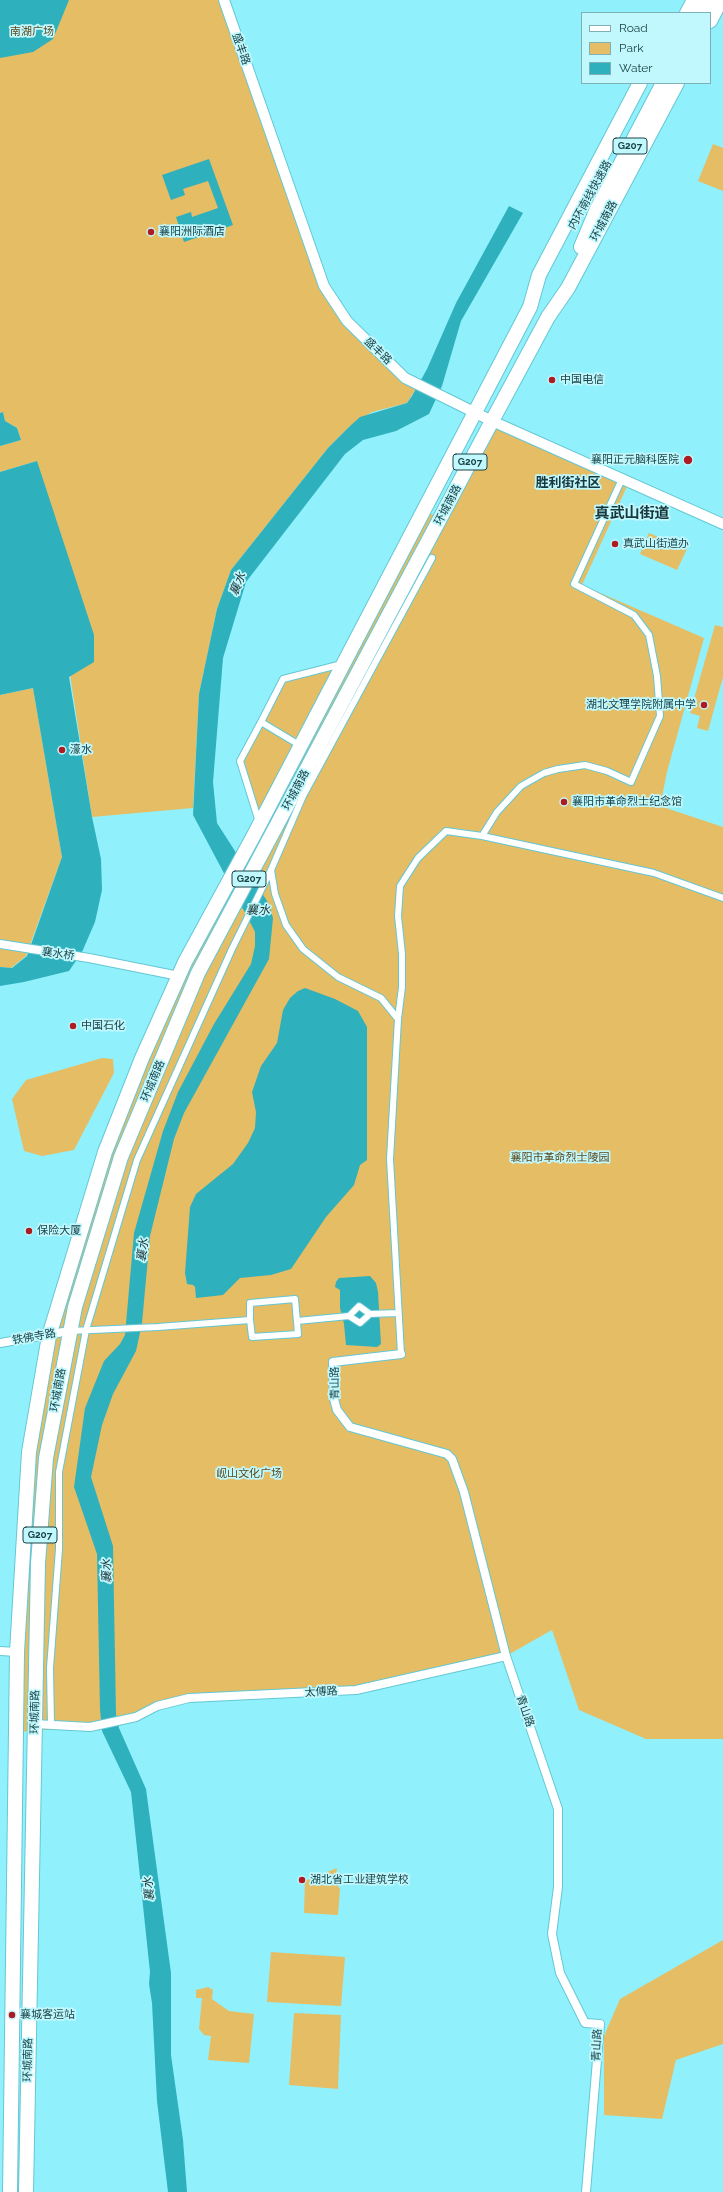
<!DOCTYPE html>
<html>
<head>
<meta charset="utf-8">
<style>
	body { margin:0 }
	#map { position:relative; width:723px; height:2192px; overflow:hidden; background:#90f1fd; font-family:Raleway,sans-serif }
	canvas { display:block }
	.legend { position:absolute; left:581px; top:12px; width:130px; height:72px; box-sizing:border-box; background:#c1f8fe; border:1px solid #7eb0b5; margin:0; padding:5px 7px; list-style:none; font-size:12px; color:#1a4448 }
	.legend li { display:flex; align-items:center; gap:8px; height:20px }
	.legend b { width:20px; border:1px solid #7eb0b5 }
</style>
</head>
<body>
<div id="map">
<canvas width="723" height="2192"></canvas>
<ul class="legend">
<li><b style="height:5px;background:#fff"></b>Road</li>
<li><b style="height:11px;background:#e4bd65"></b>Park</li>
<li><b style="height:11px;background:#2fb0bd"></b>Water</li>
</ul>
</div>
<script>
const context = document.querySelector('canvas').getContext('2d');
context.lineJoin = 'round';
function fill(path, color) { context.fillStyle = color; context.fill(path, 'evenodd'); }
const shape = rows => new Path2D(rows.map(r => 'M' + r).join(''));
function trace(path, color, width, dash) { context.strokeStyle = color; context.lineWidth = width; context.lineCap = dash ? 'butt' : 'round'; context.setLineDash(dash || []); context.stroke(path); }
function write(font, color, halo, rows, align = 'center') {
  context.font = font + ' Raleway,"Noto Sans SC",sans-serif'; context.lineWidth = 3.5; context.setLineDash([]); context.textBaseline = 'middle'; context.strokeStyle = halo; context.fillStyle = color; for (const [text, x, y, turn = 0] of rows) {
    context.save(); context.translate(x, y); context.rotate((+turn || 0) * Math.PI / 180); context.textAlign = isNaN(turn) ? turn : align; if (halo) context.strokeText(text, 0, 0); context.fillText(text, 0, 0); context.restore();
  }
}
fill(shape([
	[0,0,224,0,324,286,347,321,419,384,407,403,372,412,350,426,328,448,231,570,217,609,199,694,193,808,92,817,37,461,0,472,0,446,21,440,17,428,5,421,3,412,0,413],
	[713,144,723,148,723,191,698,181],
	[492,421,629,482,582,585,704,638,667,772,660,806,723,827,723,1739,646,1739,579,1710,552,1630,506,1656,356,1690,189,1698,157,1706,145,1715,90,1727,17,1732,21,1563,49,1336,142,1058,260,824,240,761,283,679,344,663,424,510,437,517],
	[649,533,687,549,677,570,640,554],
	[715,625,723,627,723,677,708,731,697,728,700,716,690,713],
	[33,688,62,857,26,956,11,968,0,967,0,695],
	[102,1058,113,1059,114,1073,74,1150,42,1156,24,1151,12,1099,26,1080],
	[337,1868,335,1882,340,1889,338,1915,304,1913,305,1881],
	[723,1940,723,2044,676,2060,662,2119,604,2115,604,2036,620,1999],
	[271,1952,345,1957,341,2006,267,2002],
	[208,1987,213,1990,212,1999,229,2011,254,2014,249,2063,208,2060,211,2036,204,2035,199,2029,202,1998,196,1998,196,1990],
	[294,2013,341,2015,338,2089,289,2085]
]), '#e4bd65');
fill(shape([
	[0,0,69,0,53,39,33,52,0,58],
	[209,159,233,225,184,242,176,217,191,212,192,217,218,208,208,181,183,189,185,195,171,200,162,175],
	[509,206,523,213,461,321,442,386,429,414,396,431,363,440,345,454,246,582,223,658,213,782,217,823,269,904,273,918,269,959,184,1113,174,1139,150,1236,142,1323,136,1351,113,1394,102,1425,91,1477,113,1546,116,1714,119,1728,146,1789,171,1973,171,2055,183,2140,187,2192,168,2192,157,2101,152,2003,149,1984,150,1972,131,1792,102,1731,100,1709,97,1554,74,1487,85,1408,104,1361,120,1344,125,1335,134,1233,163,1131,178,1092,214,1024,251,964,255,946,255,932,251,924,193,815,199,694,217,609,231,570,328,448,350,426,360,417,407,403,412,396,427,369,456,303],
	[3,412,5,421,17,428,21,440,0,446,0,413],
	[37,461,94,635,94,662,69,677,92,817,101,859,102,890,95,922,82,952,69,971,24,982,0,986,0,967,12,968,27,956,62,857,33,688,0,695,0,472],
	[305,988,335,999,358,1011,367,1027,367,1160,360,1165,354,1185,326,1217,291,1269,271,1275,240,1278,223,1295,196,1298,195,1287,193,1285,187,1284,185,1273,190,1207,196,1194,233,1164,248,1143,255,1128,256,1112,252,1092,261,1066,277,1043,283,1010,290,998,298,991],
	[370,1276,376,1283,378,1292,381,1344,377,1347,346,1345,344,1324,340,1308,340,1290,335,1287,336,1282,339,1278]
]), '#2fb0bd');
const pedestrian = shape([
	[261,722,301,746],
	[259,822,240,761,261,722,283,679,342,664],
	[482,836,654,873,723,898],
	[271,870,303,796,432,558],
	[271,870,275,894,286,925,303,949,338,977,381,998,398,1019],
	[349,1316,360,1323,370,1314,398,1313],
	[297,1321,349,1316,359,1306,370,1314],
	[70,1331,158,1327,250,1320,252,1337,298,1334,295,1299,250,1303,250,1320],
	[401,1354,390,1159,398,1019,402,987,402,954,398,916,400,886,418,858,446,831,482,836,497,812,521,786,544,773,558,769,585,765,607,771,631,782,660,716,657,676,649,635,634,615,574,584,622,479],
	[51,1725,50,1668,59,1549,59,1472,86,1330,137,1160,232,949,271,870]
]);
const minor = shape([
	[0,944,89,958,179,976],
	[0,1343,69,1331],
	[401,1354,333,1362,334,1399,337,1410,350,1427,447,1454,452,1459,464,1492,506,1656,558,1809,558,1887,552,1934,560,1973,585,2023,600,2024,586,2192],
	[0,1651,17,1652],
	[34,1724,90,1727,136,1717,157,1706,189,1698,356,1690,506,1656]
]);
const tertiary = shape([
	[224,0,324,286,347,321,405,378,492,421,723,524]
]);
const trunk = shape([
	[687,13,694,0],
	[700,13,707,0],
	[710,21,721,0],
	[581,247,597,209,663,83],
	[10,2192,17,1652,29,1452,49,1336,105,1152,142,1058,185,962,254,835,530,307,539,275,640,83],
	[26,2192,38,1563,46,1458,75,1307,121,1157,198,973,492,421,548,317,568,288,677,83]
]);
trace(pedestrian, '#65c7d3', 8);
trace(minor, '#65c7d3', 10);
trace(tertiary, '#65c7d3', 12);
trace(trunk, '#65c7d3', 16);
trace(pedestrian, '#fff', 6);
trace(minor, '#fff', 8);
trace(tertiary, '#fff', 10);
trace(trunk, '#fff', 14);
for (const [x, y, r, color] of [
	[151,232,4,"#ad1b21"],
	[552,380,4,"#ad1b21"],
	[688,460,5,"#ad1b21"],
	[615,544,4,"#ad1b21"],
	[704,705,4,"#ad1b21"],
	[62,750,4,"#ad1b21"],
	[564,802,4,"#ad1b21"],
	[73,1026,4,"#ad1b21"],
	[29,1231,4,"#ad1b21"],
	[302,1880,4,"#ad1b21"],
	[12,2015,4,"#ad1b21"]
]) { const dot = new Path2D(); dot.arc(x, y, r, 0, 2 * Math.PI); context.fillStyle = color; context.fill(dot); trace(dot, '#c1f8fe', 1.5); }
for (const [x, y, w] of [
	[630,146,34],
	[470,462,34],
	[249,879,34],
	[40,1535,34]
]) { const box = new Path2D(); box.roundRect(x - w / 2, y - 8, w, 16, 3); context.fillStyle = '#c1f8fe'; context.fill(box); trace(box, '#1a4448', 1); }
write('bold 10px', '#1a4448', null, [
	["G207",630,146],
	["G207",470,462],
	["G207",249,879],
	["G207",40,1535]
]);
write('11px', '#5d4a1e', '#c1f8fe', [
	["南湖广场",32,32],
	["襄阳市革命烈士陵园",560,1158],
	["岘山文化广场",249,1474]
]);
write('11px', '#1a4448', '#c1f8fe', [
	["盛丰路",241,49,71],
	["内环南线快速路",590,195,-61],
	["环城南路",604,221,-62],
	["盛丰路",378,351,44],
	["环城南路",448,505,-62],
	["环城南路",296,790,-62],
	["襄水桥",58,954,8],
	["环城南路",153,1081,-67],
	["铁佛寺路",34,1337,-10],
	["青山路",335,1383,-91],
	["环城南路",58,1390,-80],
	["太傅路",321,1692,-3],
	["青山路",525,1711,71],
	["环城南路",35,1712,-89],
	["青山路",597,2045,-87],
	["环城南路",28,2060,-89]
]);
write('11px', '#1a4448', '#c1f8fe', [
	["襄阳洲际酒店",159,232],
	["中国电信",560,380],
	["襄阳正元脑科医院",679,460,"right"],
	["真武山街道办",623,544],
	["湖北文理学院附属中学",696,705,"right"],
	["濠水",70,750],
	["襄阳市革命烈士纪念馆",572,802],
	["中国石化",81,1026],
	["保险大厦",37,1231],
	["湖北省工业建筑学校",310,1880],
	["襄城客运站",20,2015]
], 'left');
write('italic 12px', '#1e383b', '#c1f8fe', [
	["襄水",238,584,-67],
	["襄水",258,910],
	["襄水",143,1250,-83],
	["襄水",107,1571,-91],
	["襄水",149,1889,-95]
]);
write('bold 13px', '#17373a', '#c1f8fe', [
	["胜利街社区",568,483]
]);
write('bold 15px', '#17373a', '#c1f8fe', [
	["真武山街道",632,513]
]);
</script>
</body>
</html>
